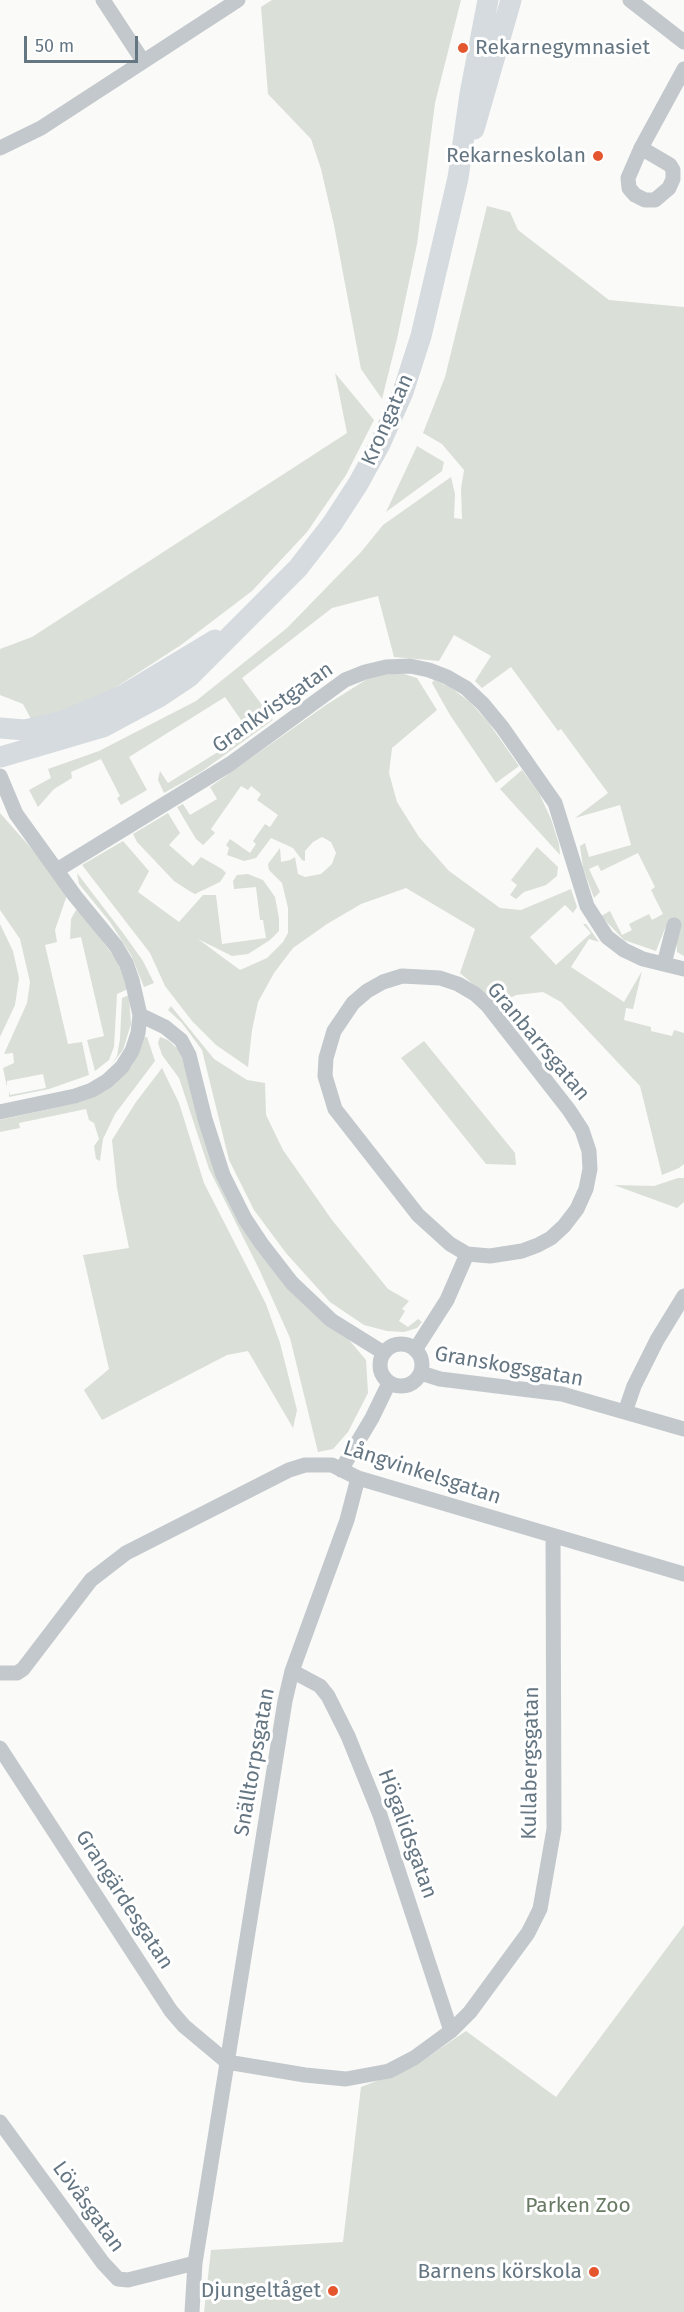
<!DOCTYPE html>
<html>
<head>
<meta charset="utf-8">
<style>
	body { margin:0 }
	#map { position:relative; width:684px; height:2312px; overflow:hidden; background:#fafaf8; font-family:"Fira Sans",sans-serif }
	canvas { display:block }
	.scale { position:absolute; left:24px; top:36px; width:114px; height:27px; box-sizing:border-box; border:3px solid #657683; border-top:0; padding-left:8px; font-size:18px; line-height:21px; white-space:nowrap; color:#657683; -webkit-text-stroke:4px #fff; paint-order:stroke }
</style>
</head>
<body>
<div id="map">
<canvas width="684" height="2312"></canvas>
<div class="scale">50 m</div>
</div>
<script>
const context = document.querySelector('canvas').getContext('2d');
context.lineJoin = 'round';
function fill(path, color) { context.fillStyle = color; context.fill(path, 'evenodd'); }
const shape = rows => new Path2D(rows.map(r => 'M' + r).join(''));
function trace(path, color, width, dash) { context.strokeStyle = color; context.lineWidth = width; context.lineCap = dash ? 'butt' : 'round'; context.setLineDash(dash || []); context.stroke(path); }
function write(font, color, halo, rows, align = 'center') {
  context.font = font + ' "Fira Sans",sans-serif'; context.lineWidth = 6; context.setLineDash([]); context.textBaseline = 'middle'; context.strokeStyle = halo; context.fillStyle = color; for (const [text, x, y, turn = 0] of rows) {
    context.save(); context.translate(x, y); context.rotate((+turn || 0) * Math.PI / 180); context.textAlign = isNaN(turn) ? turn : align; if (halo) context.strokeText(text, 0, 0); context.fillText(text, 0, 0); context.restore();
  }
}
fill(shape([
	[272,0,461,0,435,103,417,244,397,339,382,399,361,369,334,225,321,169,311,139,268,94,261,7],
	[487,206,510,212,518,230,609,300,684,307,684,956,677,952,676,923,668,921,656,951,624,940,601,916,610,911,622,935,632,930,629,924,649,914,652,920,663,914,651,890,655,887,638,853,601,871,598,865,589,869,600,892,594,898,583,868,580,846,585,843,589,857,631,845,620,805,575,818,608,793,561,729,558,731,511,667,482,688,475,681,491,656,454,635,439,661,394,657,378,596,332,608,242,678,273,720,201,772,164,793,158,780,160,771,168,783,221,750,248,730,225,697,129,757,147,790,121,805,117,798,120,796,101,759,71,772,72,778,54,789,38,807,29,790,51,778,48,769,99,751,196,701,287,628,361,552,383,525,451,477,455,494,454,518,462,519,461,489,464,470,442,444,423,433,445,377],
	[335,373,374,420,346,475,307,532,252,591,181,645,93,702,32,721,23,704,0,695,0,649,32,637,347,433],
	[417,446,444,462,442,471,386,512],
	[401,673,417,678,437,710,392,748,389,773,397,802,419,837,449,871,500,908,521,910,571,889,577,907,573,913,565,905,530,937,556,965,591,933,583,924,586,924,599,942,589,939,571,967,624,1002,642,971,633,1009,626,1008,624,1020,651,1027,651,1031,672,1036,674,1030,684,1033,684,1164,679,1168,662,1175,640,1086,561,1002,543,992,516,995,497,1005,460,973,475,929,406,888,361,904,327,924,293,948,274,973,258,1002,252,1030,248,1067,216,1045,192,1021,165,986,150,953,82,865,123,841,149,871,138,892,179,922,203,895,216,895,222,944,266,938,263,920,260,920,256,887,234,889,233,881,237,875,248,874,263,880,275,897,279,918,279,931,270,940,248,954,232,956,198,939,240,970,267,958,283,942,288,933,288,908,282,883,269,870,268,864,280,848,281,862,290,860,295,857,298,874,305,877,321,874,332,864,336,853,331,842,322,837,313,842,305,851,305,861,302,860,293,848,271,838,256,858,244,861,227,855,229,848,226,845,230,839,250,853,256,844,253,841,265,824,270,827,278,815,257,800,261,794,251,786,248,790,241,786,211,829,215,833,203,845,196,839,177,807,183,804,190,815,217,799,210,787,326,705,372,676],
	[434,680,450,687,470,702,488,722,519,766,496,783,450,715,432,683],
	[522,770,539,793,551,819,559,844,560,855,500,789],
	[0,813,39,857,67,895,55,930,57,942,45,945,68,1044,82,1042,89,1075,49,1089,9,1097,9,1091,10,1095,46,1088,43,1074,7,1081,7,1087,3,1068,14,1063,13,1053,4,1054,27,1003,30,982,20,939,0,910],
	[168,813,180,833,169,845,193,866,201,857,222,869,226,873,220,882,195,894,191,892,174,881,137,842,133,834],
	[537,847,558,867,557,876,546,885,524,892,516,899,510,895,517,885,511,880],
	[77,873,123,933,143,961,154,983,144,987,131,955,110,922,79,884],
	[76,910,80,911,117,961,128,989,117,994,114,1047,109,1060,95,1071,87,1040,104,1036,81,937,70,939,71,919],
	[0,924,13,951,19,978,15,1005,0,1037],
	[129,995,131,1024,123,1050,112,1064,117,1056,120,1039,122,998],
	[171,1006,214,1059,247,1080,265,1083,266,1115,283,1150,332,1220,388,1289,409,1301,402,1309,405,1311,399,1321,408,1327,418,1319,422,1322,417,1328,404,1332,387,1331,364,1325,330,1302,286,1253,254,1210,229,1160,202,1050,182,1023,168,1010],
	[144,1037,147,1037,155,1061,115,1114,103,1139,100,1161,96,1159,94,1146,99,1139,94,1123,89,1120,86,1109,19,1123,20,1128,0,1132,0,1120,81,1102,115,1082,132,1066],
	[160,1037,168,1040,179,1050,230,1199,366,1360,368,1393,348,1432,333,1449,318,1452,290,1338,259,1269,209,1169,179,1078,162,1055,158,1043],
	[424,1041,515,1153,516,1165,486,1164,401,1058],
	[162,1068,179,1103,204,1183,266,1304,280,1343,297,1410,293,1428,248,1351,227,1355,102,1420,84,1390,109,1369,83,1255,129,1248,117,1188,112,1140,136,1102],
	[678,1178,684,1178,684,1202,677,1208,614,1185,654,1186],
	[684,1925,684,2312,204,2312,211,2250,343,2242,361,2087,413,2067,466,2031,556,2097]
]), '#dadfd7');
trace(shape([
	[103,0,143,61],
	[630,0,684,42],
	[0,148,41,128,238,0],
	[641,148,670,165,673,170,673,179,669,188,655,200,645,200,635,195,629,188,628,178,641,148,684,69],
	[0,776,16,814,75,896,116,946,126,963,132,980,140,1015,138,1033,132,1051,122,1067,107,1081,92,1090,75,1096,0,1112],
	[57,870,230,764,345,680,365,672,386,667,410,666,429,670,447,677,466,688,483,704,502,727,555,803,587,906,607,937,624,950,643,959,684,969],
	[664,964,674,925],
	[402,976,440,978,458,984,475,994,487,1005,569,1110,582,1130,589,1151,590,1169,586,1189,577,1209,564,1226,551,1238,538,1245,522,1251,490,1256,467,1254,450,1244,418,1215,335,1109,325,1076,326,1058,334,1031,353,1003,367,991,383,982,402,976],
	[140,1015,165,1027,181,1040,189,1055,205,1119,223,1175,245,1219,261,1243,292,1283,331,1320,384,1353],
	'380 1365a21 21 0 1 1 42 0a21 21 0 1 1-42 0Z',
	[415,1350,447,1300,467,1254],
	[421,1373,440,1379,562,1394,684,1429],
	[625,1412,634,1386,657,1340,684,1296],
	[341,1470,372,1418,389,1383],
	[292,1671,320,1686,328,1696,348,1736,380,1815,451,2031],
	[0,1673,17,1673,23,1669,91,1580,126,1553,289,1470,305,1465,332,1465,358,1478,684,1574],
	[0,1748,171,2011,184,2026,227,2062],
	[227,2062,305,2075,346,2079,389,2071,414,2058,451,2031,470,2012,528,1933,540,1909,554,1829,553,1536],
	[0,2122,103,2263,118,2279,128,2280,195,2263],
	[192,2312,195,2263,285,1701,292,1671,347,1520,358,1478]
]), '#c3c8cc', 15);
trace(shape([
	[474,129,511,0],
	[0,728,25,730,63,721,89,710,122,696,215,640],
	[1,757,103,727,159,697,189,677,298,568,332,524,358,484,380,444,403,392,421,336,458,178,470,94,488,0]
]), '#d6dbdf', 21);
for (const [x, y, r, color] of [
	[463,48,6,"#e4572e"],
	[598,156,6,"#e4572e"],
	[594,2272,6,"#e4572e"],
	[333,2291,6,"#e4572e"]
]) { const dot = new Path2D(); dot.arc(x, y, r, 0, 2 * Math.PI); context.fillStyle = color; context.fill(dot); trace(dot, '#fff', 2); }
write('21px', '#657683', '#fff', [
	["Rekarnegymnasiet",475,48,"left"],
	["Rekarneskolan",586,156],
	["Barnens körskola",582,2272],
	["Djungeltåget",321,2291]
], 'right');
write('21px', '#657683', '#fff', [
	["Krongatan",388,420,-66],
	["Grankvistgatan",273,708,-35],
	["Granbarrsgatan",538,1042,50],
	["Granskogsgatan",509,1367,10],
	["Långvinkelsgatan",422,1473,18],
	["Snälltorpsgatan",255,1762,-80],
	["Kullabergsgatan",531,1763,-89],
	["Högalidsgatan",407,1834,70],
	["Grangärdesgatan",124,1900,57],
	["Lövåsgatan",88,2207,54]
]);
write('21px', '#687a64', '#fff', [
	["Parken Zoo",578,2206]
]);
</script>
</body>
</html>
